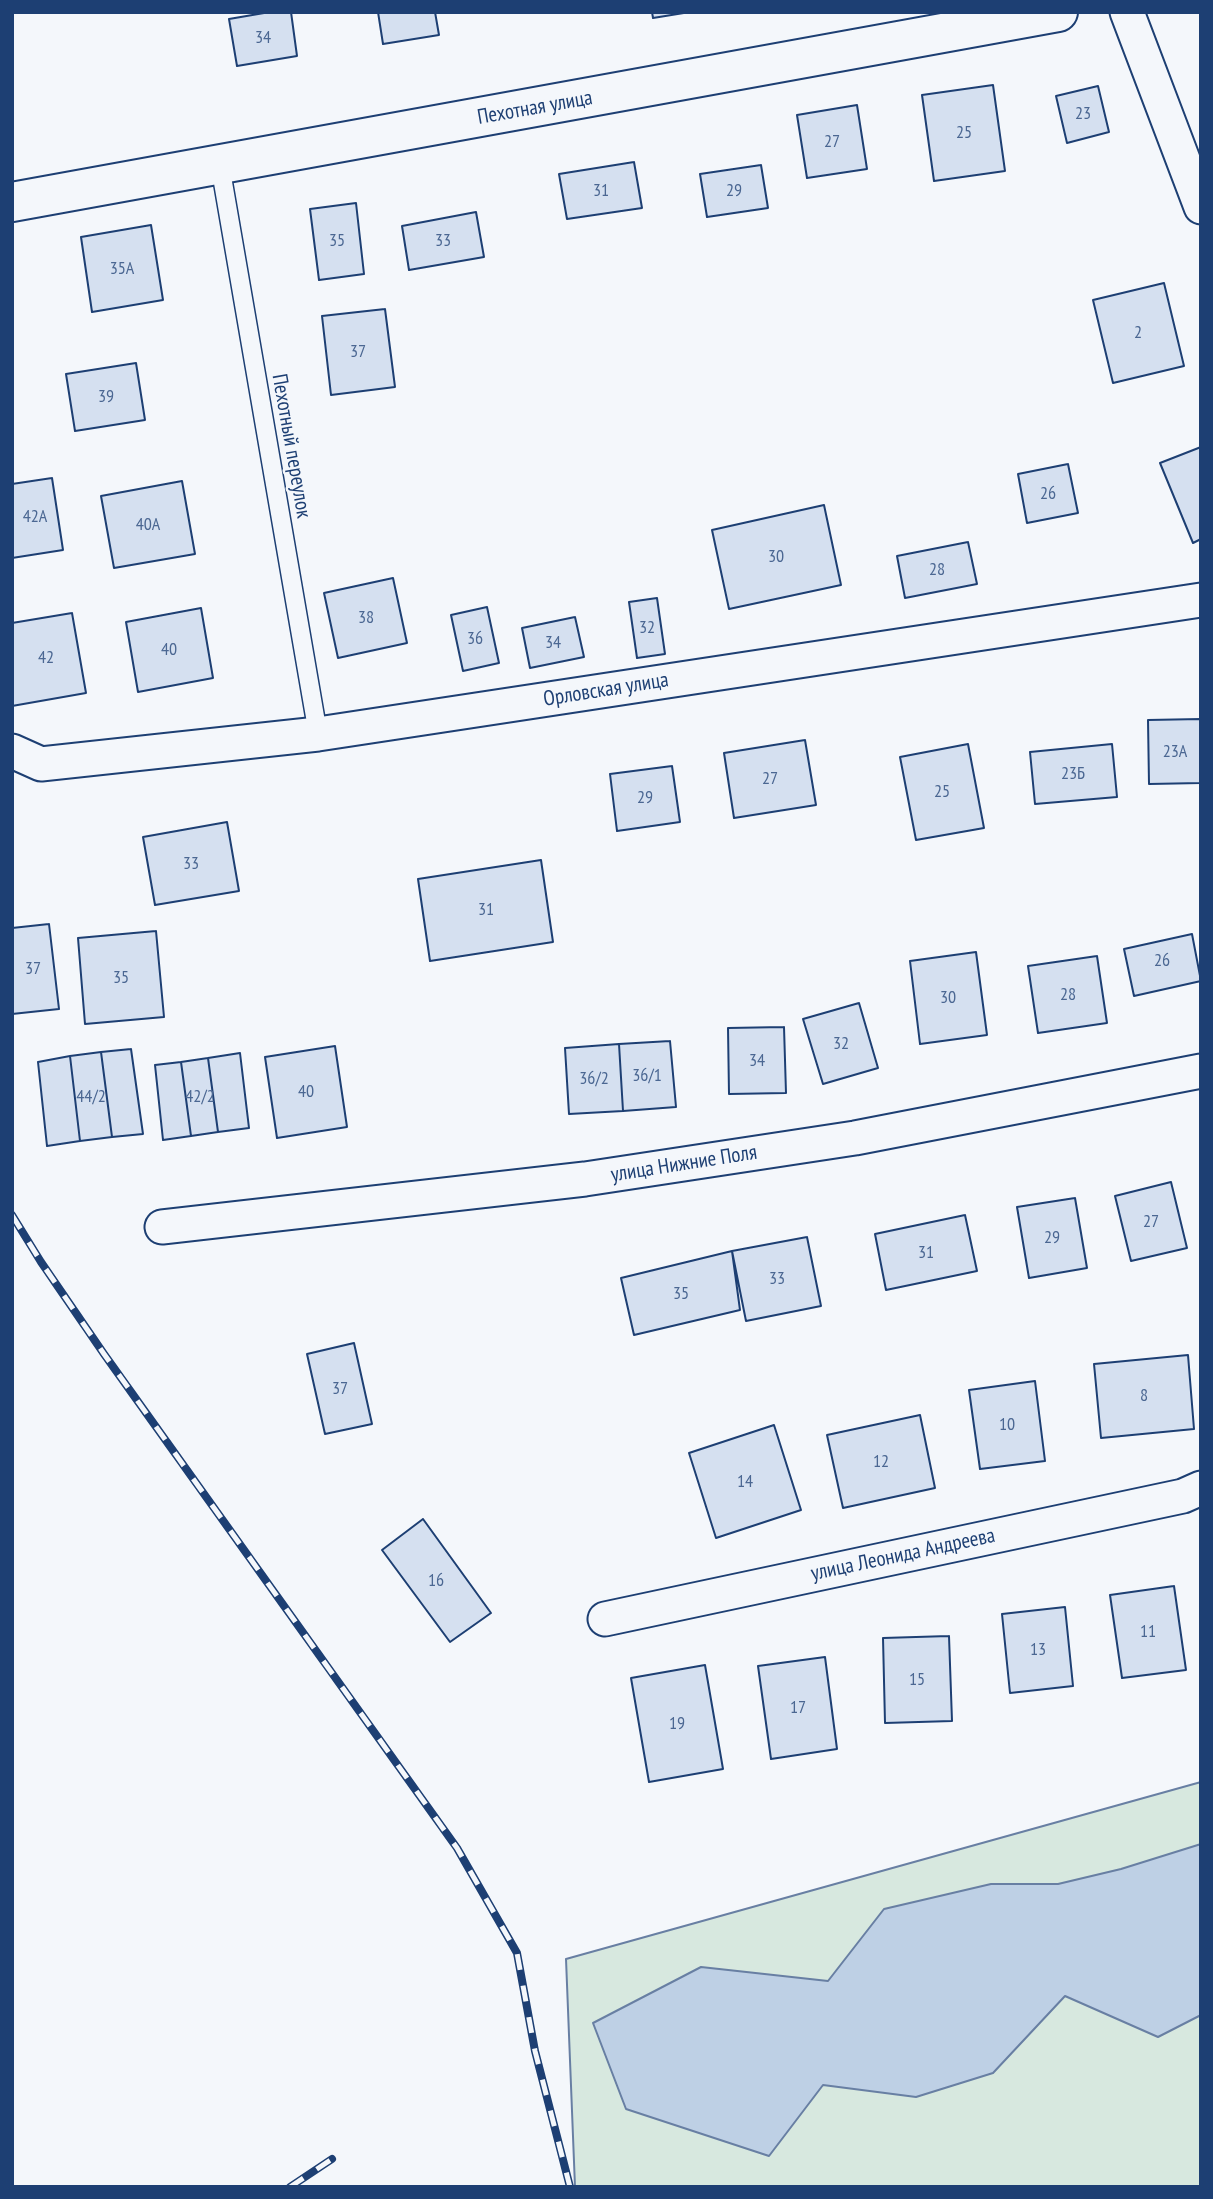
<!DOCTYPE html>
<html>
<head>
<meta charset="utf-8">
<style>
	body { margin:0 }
	#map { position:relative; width:1213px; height:2199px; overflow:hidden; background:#f4f7fb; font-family:"PT Sans Narrow",sans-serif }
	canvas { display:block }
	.frame { position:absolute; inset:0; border:14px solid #1d3f73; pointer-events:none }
</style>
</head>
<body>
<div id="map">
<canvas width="1213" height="2199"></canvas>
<div class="frame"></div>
</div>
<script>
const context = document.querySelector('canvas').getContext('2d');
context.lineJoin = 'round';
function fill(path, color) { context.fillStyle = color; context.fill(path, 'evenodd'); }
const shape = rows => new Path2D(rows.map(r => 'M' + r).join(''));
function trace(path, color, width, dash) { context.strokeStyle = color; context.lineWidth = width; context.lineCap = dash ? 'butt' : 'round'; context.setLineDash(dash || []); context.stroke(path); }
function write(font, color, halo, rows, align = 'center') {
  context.font = font + ' "PT Sans Narrow",sans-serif'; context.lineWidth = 5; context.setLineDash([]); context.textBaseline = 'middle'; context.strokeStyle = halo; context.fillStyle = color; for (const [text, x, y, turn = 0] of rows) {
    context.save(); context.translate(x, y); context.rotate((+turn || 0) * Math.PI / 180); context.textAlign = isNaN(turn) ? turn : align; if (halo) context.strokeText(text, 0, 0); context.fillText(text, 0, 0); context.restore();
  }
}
const green = shape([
	[1201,1782,1201,2187,575,2187,566,1959,1201,1782]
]);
fill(green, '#d7e8df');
trace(green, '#687fa3', 2);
const water = shape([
	[1201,1844,1201,2015,1158,2037,1065,1996,993,2073,916,2097,823,2085,769,2156,626,2109,593,2023,701,1967,828,1981,884,1909,991,1884,1058,1884,1121,1869,1201,1844]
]);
fill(water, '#bed0e5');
trace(water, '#687fa3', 2);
const building = shape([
	[270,12,291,12,297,56,237,66,229,19,270,12],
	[378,12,435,12,439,35,383,44,378,12],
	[652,12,690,12,653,18,652,12],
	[993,85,1005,171,934,181,922,95,993,85],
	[1098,86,1109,132,1067,143,1056,96,1098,86],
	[857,105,867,169,807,178,797,115,857,105],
	[634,162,642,208,567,219,559,174,634,162],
	[761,165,768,208,707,217,700,174,761,165],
	[356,203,364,274,319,280,310,209,356,203],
	[476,212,484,257,409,270,402,226,476,212],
	[151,225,163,300,92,312,81,237,151,225],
	[1164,283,1184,366,1113,383,1093,300,1164,283],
	[385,309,395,387,331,395,322,316,385,309],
	[136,363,145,420,75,431,66,374,136,363],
	[1201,447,1201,539,1193,543,1160,463,1201,447],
	[1068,464,1078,513,1027,523,1018,474,1068,464],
	[52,478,63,550,12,558,12,484,52,478],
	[182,481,195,554,114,568,101,496,182,481],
	[824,505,841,585,729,609,712,530,824,505],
	[968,542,977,584,905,598,897,556,968,542],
	[393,578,407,643,338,658,324,593,393,578],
	[657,598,665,654,637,658,629,602,657,598],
	[487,607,499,663,463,671,451,615,487,607],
	[201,608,213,678,138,692,126,622,201,608],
	[72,613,86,693,12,706,12,623,72,613],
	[575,617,584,657,530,668,522,628,575,617],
	[1201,719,1201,783,1149,784,1148,720,1201,719],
	[805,740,816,805,734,818,724,753,805,740],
	[968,744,984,828,916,840,900,757,968,744],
	[1112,744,1117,797,1035,804,1030,752,1112,744],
	[672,766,680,822,617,831,610,774,672,766],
	[227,822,239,891,155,905,143,837,227,822],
	[541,860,553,942,430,961,418,879,541,860],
	[49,924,59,1009,12,1014,12,928,49,924],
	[156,931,164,1017,85,1024,78,938,156,931],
	[1192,934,1201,981,1134,996,1124,949,1192,934],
	[976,952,987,1035,920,1044,910,961,976,952],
	[1097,956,1107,1023,1038,1033,1028,966,1097,956],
	[859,1003,878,1068,823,1084,803,1019,859,1003],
	[784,1027,786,1093,729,1094,728,1028,784,1027],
	[670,1041,676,1107,623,1111,619,1044,670,1041],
	[619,1044,623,1111,569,1114,565,1048,619,1044],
	[335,1046,347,1127,277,1138,265,1057,335,1046],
	[131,1049,143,1134,112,1137,101,1052,131,1049],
	[101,1052,112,1137,80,1141,70,1056,101,1052],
	[240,1053,249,1128,218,1132,208,1058,240,1053],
	[70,1056,80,1141,47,1146,38,1062,70,1056],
	[208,1058,218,1132,191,1136,181,1062,208,1058],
	[181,1062,191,1136,163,1140,155,1065,181,1062],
	[1171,1182,1187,1248,1131,1261,1115,1196,1171,1182],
	[1075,1198,1087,1268,1029,1278,1017,1207,1075,1198],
	[965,1215,977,1271,886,1290,875,1234,965,1215],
	[807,1237,821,1306,746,1321,732,1251,807,1237],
	[732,1251,740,1310,634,1335,621,1278,732,1251],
	[354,1343,372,1424,325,1434,307,1354,354,1343],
	[1188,1355,1194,1429,1101,1438,1094,1364,1188,1355],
	[1035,1381,1045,1461,980,1469,969,1390,1035,1381],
	[920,1415,935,1488,843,1508,827,1435,920,1415],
	[774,1425,801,1510,716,1538,689,1453,774,1425],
	[423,1519,491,1613,450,1642,382,1550,423,1519],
	[1174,1586,1186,1670,1122,1678,1110,1595,1174,1586],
	[1065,1607,1073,1686,1010,1693,1002,1614,1065,1607],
	[949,1636,952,1721,885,1723,883,1638,949,1636],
	[825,1657,837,1749,771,1759,758,1666,825,1657],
	[705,1665,723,1769,649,1782,631,1678,705,1665]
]);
fill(building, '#d5e0f0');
trace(building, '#1d3f73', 2);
const lane = shape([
	[220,165,318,734]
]);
const street = shape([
	[1127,12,1201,207],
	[12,751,41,764,318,734,1201,600],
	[162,1227,585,1179,855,1138,1201,1071],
	[605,1619,1183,1496,1201,1488]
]);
const secondary = shape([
	[12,202,1058,12]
]);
trace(lane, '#1d3f73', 21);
trace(street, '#1d3f73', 37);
trace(secondary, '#1d3f73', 42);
trace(lane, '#f4f7fb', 18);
trace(street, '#f4f7fb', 33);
trace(secondary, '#f4f7fb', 38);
const rail = shape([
	[12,1215,41,1262,104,1354,457,1848,517,1953,535,2051,570,2187],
	[290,2187,332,2159]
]);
trace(rail, '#1d3f73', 8);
trace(rail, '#f4f7fb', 5, [16]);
write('18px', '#4b6792', null, [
	["34",263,38],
	["23",1083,114],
	["25",964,133],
	["27",832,142],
	["31",601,191],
	["29",734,191],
	["35",337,241],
	["33",443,241],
	["35А",122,269],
	["2",1138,333],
	["37",358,352],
	["39",106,397],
	["26",1048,494],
	["42А",35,517],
	["40А",148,525],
	["30",776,557],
	["28",937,570],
	["38",366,618],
	["32",647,628],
	["36",475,639],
	["34",553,643],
	["40",169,650],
	["42",46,658],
	["23А",1175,752],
	["23Б",1073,774],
	["27",770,779],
	["25",942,792],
	["29",645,798],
	["33",191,864],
	["31",486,910],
	["26",1162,961],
	["37",33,969],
	["35",121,978],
	["28",1068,995],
	["30",948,998],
	["32",841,1044],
	["34",757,1061],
	["36/1",647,1076],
	["36/2",594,1079],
	["40",306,1092],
	["44/2",91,1097],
	["42/2",200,1097],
	["27",1151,1222],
	["29",1052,1238],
	["31",926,1253],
	["33",777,1279],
	["35",681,1294],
	["37",340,1389],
	["8",1144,1396],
	["10",1007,1425],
	["12",881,1462],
	["14",745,1482],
	["16",436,1581],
	["11",1148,1632],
	["13",1038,1650],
	["15",917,1680],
	["17",798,1708],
	["19",677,1724]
]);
write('21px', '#1d3f73', '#f4f7fb', [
	["Пехотная улица",535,108,-10],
	["Пехотный переулок",291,446,80],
	["Орловская улица",606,690,-9],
	["улица Нижние Поля",684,1164,-9],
	["улица Леонида Андреева",903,1555,-12]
]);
</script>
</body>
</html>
